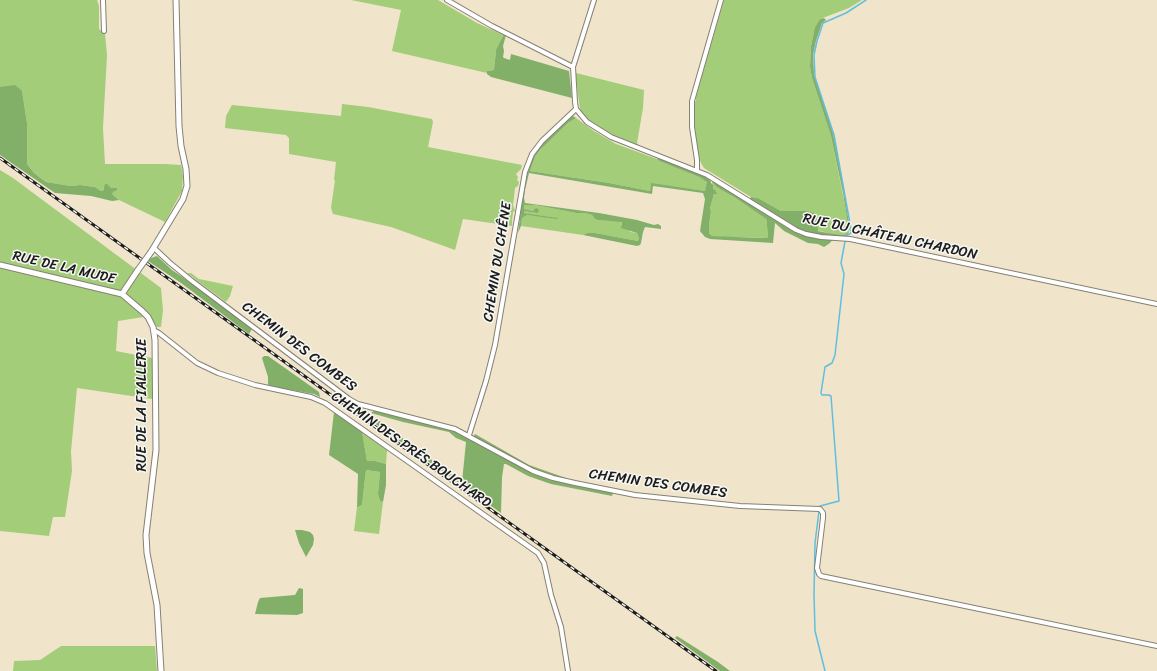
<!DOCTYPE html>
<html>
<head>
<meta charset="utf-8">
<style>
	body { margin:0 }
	canvas { display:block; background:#f0e4cb }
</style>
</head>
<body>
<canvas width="1157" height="671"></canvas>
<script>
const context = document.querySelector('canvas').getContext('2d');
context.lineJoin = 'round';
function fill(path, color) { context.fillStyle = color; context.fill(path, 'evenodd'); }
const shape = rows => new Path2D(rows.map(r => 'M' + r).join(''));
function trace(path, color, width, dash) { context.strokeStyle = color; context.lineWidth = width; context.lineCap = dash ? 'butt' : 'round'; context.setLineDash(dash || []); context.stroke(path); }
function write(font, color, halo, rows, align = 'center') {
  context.font = font + ' Sriracha,sans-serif'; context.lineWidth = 3; context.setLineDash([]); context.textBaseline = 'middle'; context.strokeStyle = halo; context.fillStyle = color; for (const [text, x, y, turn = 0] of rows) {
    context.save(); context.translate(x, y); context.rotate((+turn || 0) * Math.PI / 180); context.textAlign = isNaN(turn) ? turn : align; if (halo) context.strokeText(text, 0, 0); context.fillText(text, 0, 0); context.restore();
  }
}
fill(shape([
	[0,0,97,0,99,6,99,29,105,34,107,55,103,128,105,164,165,164,181,165,183,176,182,191,165,222,119,200,112,194,111,188,104,187,103,191,101,191,95,187,80,185,71,186,46,182,34,173,27,164,27,123,22,91,0,87],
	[351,0,438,0,477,23,503,35,500,44,496,50,494,70,487,71,487,73,392,51,401,10],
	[724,0,862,0,849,8,820,19,815,27,811,46,810,67,812,78,831,136,845,205,849,231,846,234,842,235,828,233,817,230,817,218,794,212,781,211,758,198,751,197,704,168,701,163,698,155,695,135,694,102,696,101,696,96],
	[576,73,644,90,643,108,637,143,639,147,613,136,588,120,580,109,576,80],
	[342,104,368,107,432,119,433,122,428,147,522,165,521,169,516,174,518,177,517,180,519,182,518,186,515,188,513,205,515,211,513,212,512,221,512,226,463,219,455,250,391,227,333,214,331,208,335,180,334,180,336,162,289,154,289,138,286,135,225,128,226,116,232,105,341,116],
	[576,118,594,131,616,144,657,159,699,177,708,182,705,191,651,184,650,191,609,183,530,171,535,157,540,150,568,123],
	[0,170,13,178,161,288,163,310,161,327,157,327,150,316,118,321,116,351,152,358,153,391,159,391,159,400,77,388,71,451,72,471,65,517,53,517,49,536,0,531],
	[712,182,766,219,767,221,767,226,768,236,767,238,724,237,712,236,709,233,709,224,711,212,710,208,714,194,716,194,713,189],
	[524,205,535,205,576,213,585,213,592,215,595,219,598,220,618,221,622,222,621,225,631,232,637,233,639,238,638,241,595,233,587,233,583,235,521,226,522,218,527,215,557,218,523,213,524,211,537,213,533,211,524,209],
	[187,273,191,273,199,279,233,286,230,296,226,302],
	[362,432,387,450,386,464,375,461,367,461],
	[366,470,380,472,378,494,380,501,383,502,379,534,354,531,357,507,358,507,362,505],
	[61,646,155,646,157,671,13,671,14,661,40,660]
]), '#a3cd79');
fill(shape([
	[824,18,826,20,822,23,816,41,813,55,814,74,833,133,841,173,850,229,848,234,843,237,810,234,800,230,750,199,751,197,758,198,781,211,806,211,814,213,817,218,818,231,828,233,842,235,846,234,849,231,843,193,831,136,812,78,810,67,811,46,815,27,820,19],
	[504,34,506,35,503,46,504,51,503,57,504,58,510,60,511,54,569,71,572,98,491,77,487,74,487,71,494,70,496,50],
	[15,85,22,91,27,123,27,164,34,173,46,182,71,186,80,185,95,187,101,191,103,191,105,184,107,184,111,188,117,188,117,190,113,192,112,194,119,200,112,201,91,196,55,193,0,155,0,87],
	[573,116,576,118,568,123,540,150,535,157,530,171,609,183,650,191,651,183,705,191,707,182,699,177,660,161,657,159,658,158,710,178,711,183,713,185,713,189,715,190,717,194,714,194,710,208,711,212,709,224,709,233,712,236,759,238,767,238,768,236,767,226,767,221,766,219,734,197,717,187,712,182,713,180,801,235,833,239,830,243,824,247,818,244,808,243,784,231,775,223,773,243,710,239,705,237,700,231,705,199,703,193,653,186,652,194,529,173,525,190,524,198,525,203,599,213,637,220,654,225,658,224,661,226,661,229,645,227,643,232,641,243,640,245,637,246,583,235,587,233,595,233,638,241,639,238,637,233,621,228,622,222,598,220,595,219,592,215,585,213,576,213,535,205,524,205,524,209,533,211,536,208,538,209,539,211,537,213,524,211,524,213,558,218,557,219,527,215,522,218,521,226,518,233,525,180,533,158,541,145,550,136,570,117],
	[157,256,172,270,197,287,252,329,249,334,181,283,148,261,151,258],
	[264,356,268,356,319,392,320,397,314,394,269,386,268,384,268,377,262,358],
	[375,410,451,429,472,440,475,434,529,465,566,478,565,483,613,493,612,496,551,484,528,476,506,464,504,464,502,477,501,513,367,418,369,415,378,420,462,482,466,442,456,438,449,432,403,422,371,413],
	[334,412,362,432,367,461,375,461,386,464,386,485,383,502,380,501,378,494,380,472,366,470,362,505,358,507,357,507,358,474,329,455],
	[295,530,302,530,310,532,313,535,314,539,313,545,306,557,299,543],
	[299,588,303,589,303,613,297,615,255,614,258,602,260,598,295,595],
	[677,636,718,662,730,671,720,671,675,638]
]), '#82b069');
trace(shape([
	[820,506,839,501,831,396,829,395,822,395,821,393,825,367,832,363,835,355,844,274,841,263,846,236,851,233,851,229,834,135,815,77,814,55,817,41,823,23,846,13,866,0],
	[819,511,815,543,814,594,815,631,825,671]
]), '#60bfde', 1.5);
const minor = shape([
	[103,0,104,31],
	[447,0,492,26,573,67],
	[594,0,573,67,575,102,576,109,587,122,611,137,707,175,796,230,806,234,821,237,850,239,1157,304],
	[697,170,697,160,692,127,692,101,721,0],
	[154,248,170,263,192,281,349,399,358,404,455,429,533,471,553,478,575,483,635,495,740,506,820,509,823,513,823,518,817,568,819,574,821,576,1157,646],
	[155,331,159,333,197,363,218,373,255,385,311,397,325,403,538,553,544,563,551,595,561,627,568,671],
	[469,435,486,381,495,345,525,172,532,154,542,141,576,109]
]);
const tertiary = shape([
	[151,252,183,199,187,186,186,169,181,146,179,126,176,0],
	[0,265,122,294,142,311,148,317,153,327,155,340,156,450,146,535,147,553,157,605,161,671],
	[122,294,138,270]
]);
trace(minor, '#868074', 6);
trace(tertiary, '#868074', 7);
trace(minor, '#fff', 4);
trace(tertiary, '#fff', 5);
const rail = shape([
	[0,158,716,671]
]);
trace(rail, '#1c1c1c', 3);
trace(rail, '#f6f6f2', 1.5, [4.5]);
const tertiaryBridge = shape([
	[138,270,151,252]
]);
trace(tertiaryBridge, '#868074', 7, []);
trace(tertiaryBridge, '#fff', 5);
write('14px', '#1c1c1c', '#f6f6f2', [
	["RUE DU CHÂTEAU CHARDON",890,237,12],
	["CHEMIN DU CHÊNE",498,262,-81],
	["RUE DE LA MUDE",64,268,13],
	["CHEMIN DES COMBES",299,347,37],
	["RUE DE LA FIALLERIE",142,405,-90],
	["CHEMIN DES PRÉS BOUCHARD",411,450,35],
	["CHEMIN DES COMBES",658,484,8]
]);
</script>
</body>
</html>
